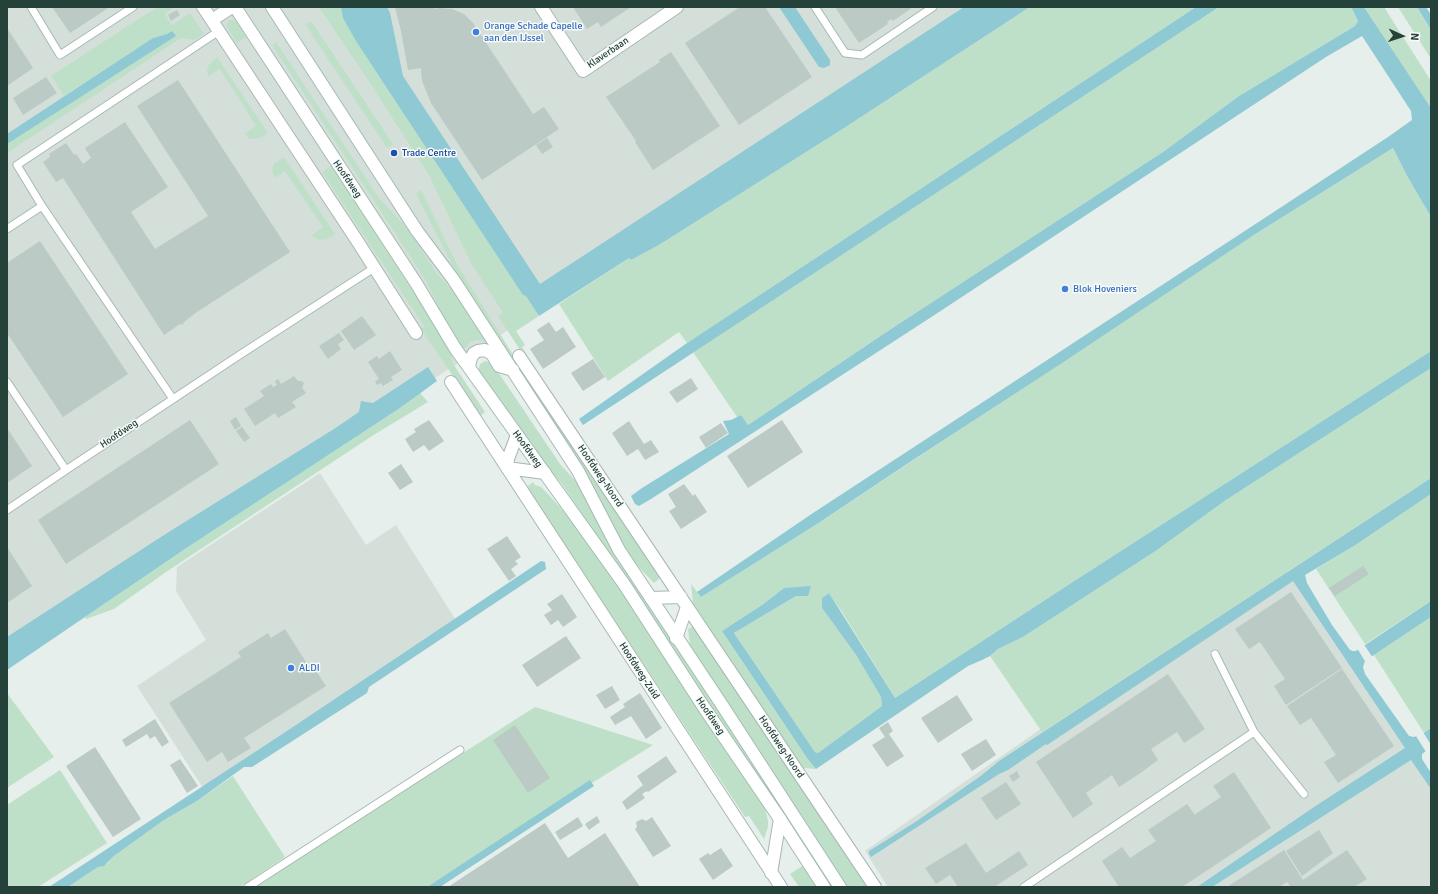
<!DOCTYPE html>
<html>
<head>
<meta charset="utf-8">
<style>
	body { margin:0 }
	#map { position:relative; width:1438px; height:894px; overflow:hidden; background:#e6efeb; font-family:Signika,sans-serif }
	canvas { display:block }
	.frame { position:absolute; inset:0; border:8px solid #24423a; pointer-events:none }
	.north { position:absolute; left:1382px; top:16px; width:40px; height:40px; -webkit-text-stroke:3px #f7fbf9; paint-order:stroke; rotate:93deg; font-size:11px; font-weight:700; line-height:16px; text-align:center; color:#24423a }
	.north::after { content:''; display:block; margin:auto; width:14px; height:18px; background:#24423a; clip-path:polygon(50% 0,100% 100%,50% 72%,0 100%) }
</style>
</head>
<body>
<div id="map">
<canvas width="1438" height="894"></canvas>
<div class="frame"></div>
<div class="north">N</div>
</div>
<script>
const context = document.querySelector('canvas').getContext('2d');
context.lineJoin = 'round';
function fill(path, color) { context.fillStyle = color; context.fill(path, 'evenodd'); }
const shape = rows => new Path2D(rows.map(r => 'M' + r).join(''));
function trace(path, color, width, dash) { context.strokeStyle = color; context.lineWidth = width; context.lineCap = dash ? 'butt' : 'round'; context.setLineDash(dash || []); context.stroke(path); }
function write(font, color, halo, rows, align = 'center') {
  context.font = font + ' Signika,sans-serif'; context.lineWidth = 3; context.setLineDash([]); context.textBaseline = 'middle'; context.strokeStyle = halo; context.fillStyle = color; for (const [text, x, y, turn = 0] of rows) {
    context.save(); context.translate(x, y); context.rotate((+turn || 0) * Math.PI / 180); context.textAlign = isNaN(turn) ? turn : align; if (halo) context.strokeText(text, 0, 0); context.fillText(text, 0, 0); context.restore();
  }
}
fill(shape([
	[7,7,1003,7,659,231,7,659],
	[320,473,366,545,396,525,457,622,205,791,137,686,206,640,176,591,177,567],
	[1281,562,1431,780,1431,887,888,887,865,851]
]), '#d4dfda');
fill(shape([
	[157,7,174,7,165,14,172,25,190,13,204,34,194,40,181,38,7,153,7,144,176,36,172,31,167,34,153,38,64,96,51,76],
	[319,7,341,7,343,18,539,316,516,331,525,345,522,347,525,352,522,353,498,316,503,313,471,263,429,175,370,83],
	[1030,7,1196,7,687,343,679,332,608,381,559,304,629,258,631,260,659,245,841,130],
	[1219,7,1351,7,1358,21,1355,26,1239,96,1163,152,894,327,748,425,741,415,737,417,693,352],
	[1364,7,1384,7,1431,81,1431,108],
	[1398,7,1417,7,1431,30,1431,59],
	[229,20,233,20,237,22,246,37,237,43,227,27,227,23],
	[311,21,393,144,387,148,305,24],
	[276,42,379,198,407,228,437,274,464,303,488,341,487,342,481,340,475,340,470,342,463,350,453,336,425,279,272,45],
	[217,57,268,133,260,138,254,139,248,138,245,133,256,126,220,69,208,76,207,70,209,65],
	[1393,148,1406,174,1431,217,1431,351,1065,587,895,698,842,612,829,593,822,598,822,608,856,655,881,697,882,706,818,753,815,752,734,633,796,596,808,596,784,588,762,605,722,631,807,758,816,769,803,768,693,603,691,584,701,597,817,524,1257,233],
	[284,157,335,234,327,239,321,240,314,238,312,235,323,227,285,171,274,178,272,170,274,164],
	[331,166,451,350,452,362,485,412,480,416,421,329,424,326,322,172],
	[421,190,458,266,515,358,660,578,654,583,629,557,454,268,416,194],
	[485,361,492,363,560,464,581,487,836,887,830,887,562,484,541,460,478,372,480,364],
	[1431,368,1431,478,1042,732,990,656,998,649,1023,637,1157,550,1226,500],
	[420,393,428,402,372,436,166,572,114,609,86,619,85,617,185,549,400,408],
	[533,482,535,485,541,487,548,494,565,513,592,546,764,804,768,821,768,827,764,839,749,816,745,817,529,491,528,486],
	[1431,494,1431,601,1365,644,1316,569,1354,546],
	[1431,617,1431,728,1424,733,1374,655],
	[692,627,696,629,868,887,847,887,695,655,690,646,688,629],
	[7,693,54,757,7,788],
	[535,707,653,745,592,783,590,781,427,887,256,887,347,827],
	[60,770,107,843,38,887,7,887,7,805],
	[233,776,285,857,240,887,68,887,98,867,107,864,114,856,164,820,197,801],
	[804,865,819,887,799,887,790,874]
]), '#bfe0c8');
fill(shape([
	[341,7,387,7,390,13,403,76,540,284,964,7,1030,7,841,130,659,245,631,260,629,258,539,316,526,296,523,295,356,41,343,18],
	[779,7,795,7,830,60,830,65,824,68,819,67],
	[1196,7,1219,7,583,425,579,419,687,343],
	[1351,7,1364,7,1431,108,1431,217,1406,174,1393,148,1257,233,1065,361,910,462,817,524,701,597,697,592,813,513,1257,223,1388,137,1412,120,1411,111,1362,36,1326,57,936,314,651,499,639,506,635,504,631,496,642,488,729,434,723,421,731,420,741,415,748,425,894,327,1163,152,1239,96,1355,26,1358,21],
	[1417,7,1426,7,1431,15,1431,30],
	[172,31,176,36,7,144,7,134,153,38,167,34],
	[1431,351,1431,368,1226,500,1157,550,1023,637,998,649,990,656,982,660,968,666,816,769,807,758,722,631,762,605,784,588,811,586,808,596,796,596,734,633,815,752,818,753,882,706,881,697,856,655,822,608,822,598,829,593,895,698,1065,587],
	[428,367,437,381,400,408,185,549,7,670,7,637,164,535,334,429,359,412,361,401,373,403],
	[1431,478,1431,494,1354,546,1305,575,1307,583,1332,625,1350,650,1353,651,1356,651,1431,601,1431,617,1365,661,1363,667,1365,674,1409,736,1414,737,1424,733,1431,728,1431,747,1422,754,1422,759,1431,773,1431,789,1411,760,1212,887,1197,887,1314,807,1405,748,1293,581,1047,745,1046,744,1008,770,999,774,871,857,869,854,869,851,917,821,982,775,999,761],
	[541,561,545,562,546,569,369,687,367,693,252,767,244,767,197,801,164,820,114,856,104,866,98,867,68,887,49,887,290,729],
	[590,780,594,786,440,887,427,887]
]), '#8ec9d4');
fill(shape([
	[1363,643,1373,658,1366,663,1357,648],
	[1423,732,1431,745,1431,749,1426,752,1416,736]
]), '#e6efeb');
fill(shape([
	[52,7,110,7,70,33],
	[395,7,434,7,434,9,439,8,452,9,464,14,473,23,533,114,544,107,559,129,482,180,431,103,422,81,421,68,408,70,401,31],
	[573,7,631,7,601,27,598,22,587,29],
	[740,7,765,7,812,77,739,125,685,43],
	[835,7,913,7,893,21,891,19,887,22,888,24,859,43],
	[177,10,180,15,171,21,168,15],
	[7,28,33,68,7,86],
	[671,52,720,126,653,170,635,142,636,141,606,97,660,62,659,60],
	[46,77,57,93,23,115,13,98],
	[178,80,290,252,197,312,184,322,184,323,181,325,180,324,164,335,63,178,56,182,43,162,50,157,49,154,66,143,74,155,76,154,83,164,91,158,85,148,125,122,168,187,131,212,155,249,208,216,137,106],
	[547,138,553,147,542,154,536,145],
	[40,241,128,374,63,417,7,333,7,263],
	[362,316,376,335,354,350,341,331],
	[549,322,556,332,563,327,576,347,543,369,530,349,544,340,537,330],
	[339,333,344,340,338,344,341,349,328,359,319,346],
	[390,351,402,370,391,377,393,380,383,386,381,383,377,385,375,381,379,379,368,362,377,356,379,359],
	[593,359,605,377,583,391,571,373],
	[294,376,298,381,301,381,304,383,302,388,306,393,292,402,296,407,278,418,275,413,255,426,244,409,264,396,260,391,271,384,273,387,277,385,275,381,278,379,281,384],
	[691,378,698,389,677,403,669,392],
	[236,417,241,426,235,430,230,421],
	[190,420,219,464,66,564,38,520],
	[429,420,444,441,429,451,424,445,413,452,405,439,416,432,414,429],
	[782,420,803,452,748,488,727,456],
	[629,421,644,444,651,440,659,452,645,460,638,449,627,456,612,433],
	[721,423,728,433,706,448,699,437],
	[242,427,250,438,244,442,236,431],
	[7,428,32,466,7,483],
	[401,464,413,482,400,490,388,473],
	[684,484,693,496,695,494,707,512,681,529,669,511,676,507,668,494],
	[507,536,521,557,515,561,518,564,511,569,516,576,509,581,487,549],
	[7,547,32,586,7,603],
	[1363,566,1369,574,1335,596,1329,588],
	[1291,592,1342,668,1286,705,1274,686,1285,679,1260,642,1249,649,1235,629],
	[562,594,577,617,563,627,558,620,551,625,544,615,552,610,547,604],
	[285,629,313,673,316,671,326,686,244,738,251,748,228,762,222,752,207,762,169,703,241,657,238,652,268,633,271,638],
	[566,636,581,658,537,687,522,665],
	[1342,669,1394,746,1338,783,1324,762,1336,755,1311,718,1300,725,1287,706],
	[1168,674,1205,729,1184,743,1177,732,1151,749,1158,760,1139,774,1119,787,1112,775,1086,793,1093,804,1073,818,1036,762],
	[612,686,620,700,605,709,596,695],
	[640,693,662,728,646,739,631,716,615,725,610,717,625,707,623,704],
	[957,695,973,720,938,743,921,718],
	[155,719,169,742,162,747,155,736,150,739,147,734,126,747,122,740],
	[888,722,893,731,889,734,904,756,887,767,872,745,885,737,879,728],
	[515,725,550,778,528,793,493,740],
	[986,739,996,755,972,771,961,754],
	[95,747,141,819,113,837,66,766],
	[666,756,677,772,648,792,647,791,642,794,645,798,627,810,622,802,643,785,637,776],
	[180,759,198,786,187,793,170,765],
	[1017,771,1020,777,1013,782,1009,776],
	[1234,772,1271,828,1182,887,1119,887,1102,861,1122,847,1130,858,1156,841,1148,830,1187,804,1195,815,1197,813,1221,797,1213,786],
	[1006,782,1021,804,996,820,981,798],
	[597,816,600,822,589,830,585,824],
	[578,817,583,826,560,840,555,832],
	[652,817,671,846,653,857,635,829,637,827,636,822,642,819,646,821],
	[545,823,568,858,605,833,640,887,448,887],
	[1319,830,1333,853,1302,876,1286,851],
	[966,843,986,873,1019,851,1028,865,994,887,958,887,950,875,936,884,925,868],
	[721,848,733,866,713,880,699,859,708,853,710,855],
	[1284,850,1303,880,1347,850,1367,879,1354,887,1291,887,1287,882,1279,887,1227,887]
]), '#bbcac4');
const service = shape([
	[31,7,60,55,133,7],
	[815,7,845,53,862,55,933,7],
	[42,206,17,165,219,31],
	[7,229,42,206,173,399],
	[7,382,66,470,238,356,374,268],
	[7,510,66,470],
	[1215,654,1254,732,1304,794],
	[248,887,460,750],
	[1024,887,1254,732]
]);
const minor = shape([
	[203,7,356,239,416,333],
	[541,7,583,71,677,7],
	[212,20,232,7],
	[519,356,875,887],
	[451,382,781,887],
	[507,468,545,473],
	[507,468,508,459,517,435],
	[651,598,681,597],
	[676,638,687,607],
	[771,873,780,819]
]);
const secondary = shape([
	[235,7,416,283,455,348,624,584,703,706,780,819,824,887],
	[272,7,417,231,453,279,578,471,619,550,722,705,840,887],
	[469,366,471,358,474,353,478,351,485,350,492,354,499,366,513,370]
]);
trace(service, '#a8b8b2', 9);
trace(minor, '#a8b8b2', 14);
trace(secondary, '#a4bbb3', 14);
trace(service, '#fff', 7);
trace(minor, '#fff', 12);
trace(secondary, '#fff', 12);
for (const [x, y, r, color] of [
	[476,32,4,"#3f7fe0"],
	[394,153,4,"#1a4fb4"],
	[1065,289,4,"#3f7fe0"],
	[291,668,4,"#3f7fe0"]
]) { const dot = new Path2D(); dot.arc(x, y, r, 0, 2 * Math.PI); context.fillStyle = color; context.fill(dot); trace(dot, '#f7fbf9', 1.5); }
write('10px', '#366cbe', '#f7fbf9', [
	["Orange Schade Capelle",484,26],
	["aan den IJssel",484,38],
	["Blok Hoveniers",1073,289],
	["ALDI",299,668]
], 'left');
write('10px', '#24423a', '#f7fbf9', [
	["Klaverbaan",608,53,-34],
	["Hoofdweg",347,179,56],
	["Hoofdweg",119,434,-34],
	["Hoofdweg",527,449,54],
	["Hoofdweg-Noord",600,476,56],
	["Hoofdweg-Zuid",639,671,57],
	["Hoofdweg",710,716,56],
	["Hoofdweg-Noord",781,747,56]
]);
write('10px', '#164399', '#f7fbf9', [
	["Trade Centre",402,153]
], 'left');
</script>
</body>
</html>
